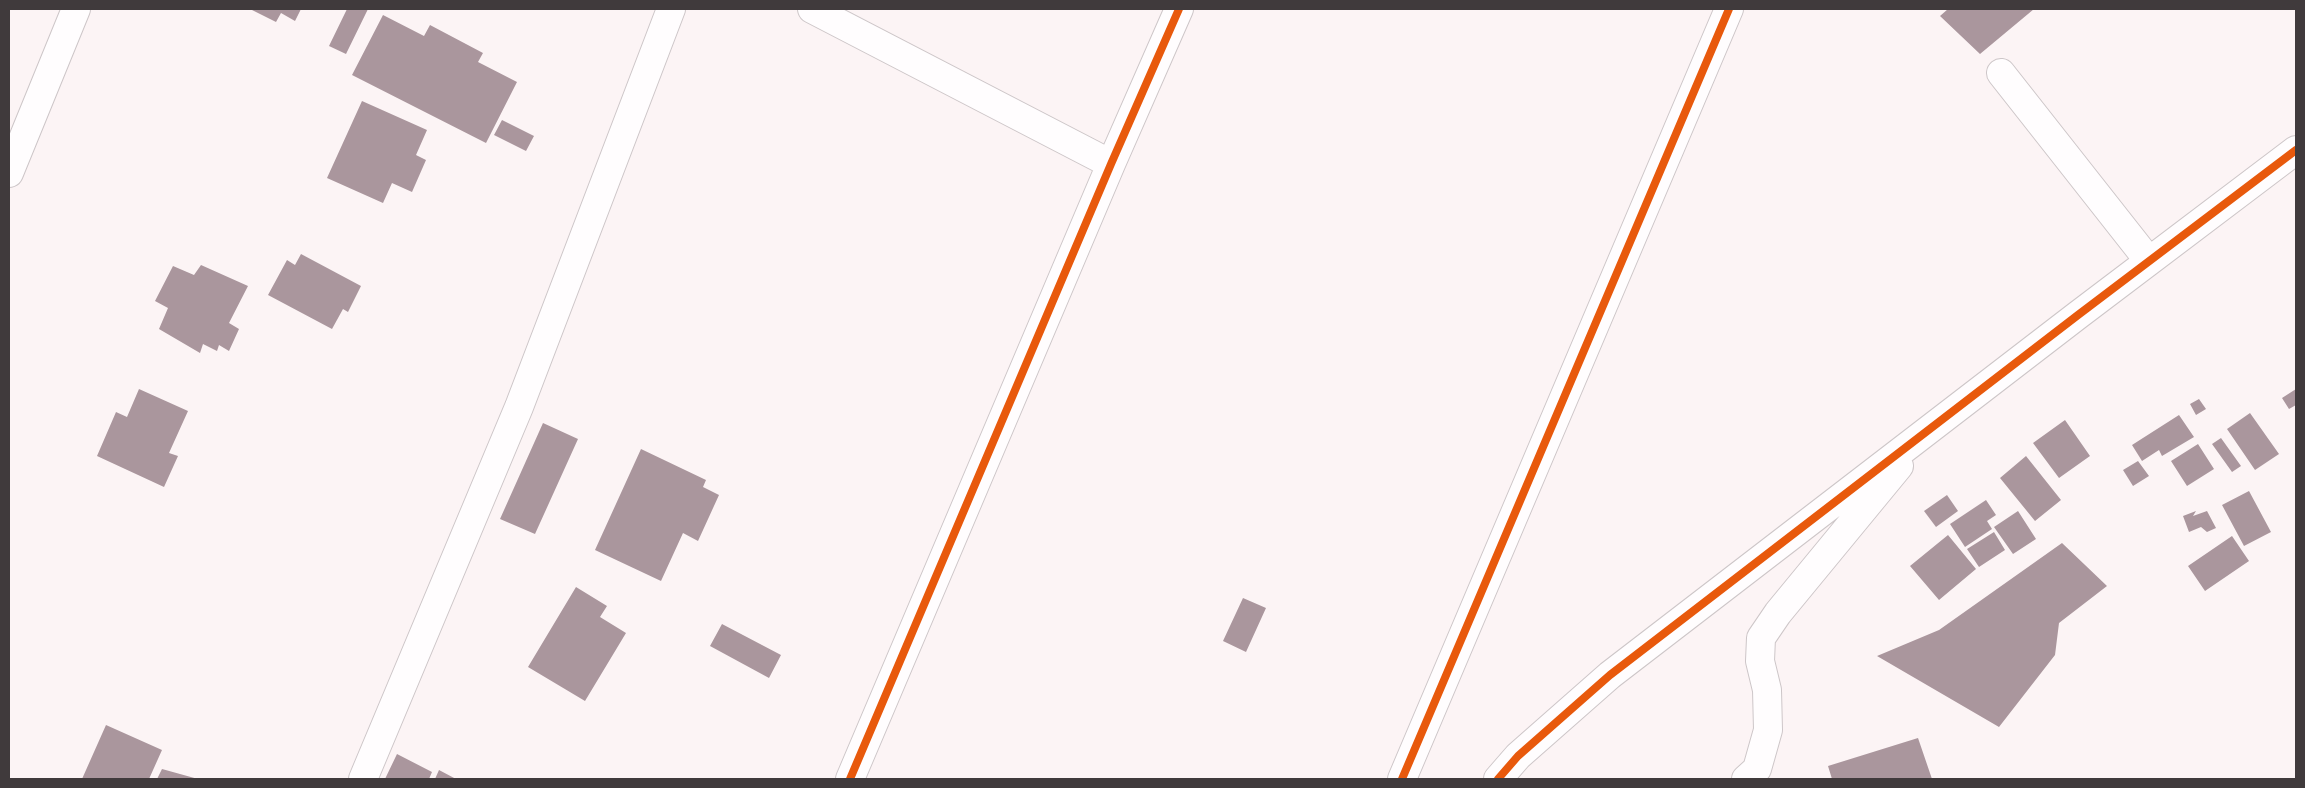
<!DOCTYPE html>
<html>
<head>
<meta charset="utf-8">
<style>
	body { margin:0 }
	#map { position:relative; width:2305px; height:788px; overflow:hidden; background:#fcf4f5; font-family:Quicksand,sans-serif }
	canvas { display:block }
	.frame { position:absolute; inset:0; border:10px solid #403a3c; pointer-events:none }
</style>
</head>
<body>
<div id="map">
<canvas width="2305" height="788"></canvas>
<div class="frame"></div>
</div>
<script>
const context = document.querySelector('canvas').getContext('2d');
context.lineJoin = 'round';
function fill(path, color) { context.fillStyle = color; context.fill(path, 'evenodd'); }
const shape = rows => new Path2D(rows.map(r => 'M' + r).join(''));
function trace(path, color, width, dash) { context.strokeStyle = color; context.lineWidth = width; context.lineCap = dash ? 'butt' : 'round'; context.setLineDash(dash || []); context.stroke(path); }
fill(shape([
	[250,9,301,9,295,21,281,13,276,22],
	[347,9,368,9,346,54,329,46],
	[1948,9,2034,9,1980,54,1940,16],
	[383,15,424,36,430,25,483,53,478,62,517,82,486,143,352,75],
	[362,101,427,130,416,155,426,160,412,192,392,183,383,203,327,178],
	[502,120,534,136,526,151,494,135],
	[301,254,361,286,348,312,343,309,332,329,268,295,287,260,295,265],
	[201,265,248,286,229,323,239,329,229,351,219,345,217,351,203,344,200,353,159,329,168,308,155,301,173,266,194,275],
	[139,389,188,411,169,453,178,456,164,487,97,456,116,412,127,417],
	[2296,389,2296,405,2289,409,2282,398],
	[2199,399,2206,409,2196,415,2190,404],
	[2250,413,2279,454,2255,470,2227,429],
	[2179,415,2194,437,2162,456,2159,450,2142,461,2132,445],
	[2065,420,2090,456,2059,478,2033,443],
	[543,423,578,439,535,534,500,519],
	[2221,438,2241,466,2232,472,2212,444],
	[2198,444,2214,469,2187,486,2171,461],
	[641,449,706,480,703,487,719,495,698,541,683,533,661,581,595,550],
	[2026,456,2061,500,2035,521,2000,478],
	[2138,461,2149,476,2133,486,2123,470],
	[2249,491,2271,532,2244,546,2222,505],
	[1947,495,1958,511,1936,527,1924,511],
	[1986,500,1996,515,1987,521,1992,529,1965,547,1950,524],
	[2018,511,2036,539,2013,554,1994,527],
	[2196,511,2193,516,2207,511,2216,528,2207,532,2201,527,2189,532,2183,516],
	[1994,532,2005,550,1979,567,1967,549],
	[1948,535,1976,569,1939,600,1910,566],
	[2232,536,2249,561,2205,591,2188,566],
	[2062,543,2107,586,2059,623,2055,655,1999,727,1877,656,1939,630],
	[576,587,607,606,600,617,626,633,585,701,528,667],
	[1243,598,1266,608,1246,652,1223,641],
	[722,624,781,655,769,678,710,646],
	[106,725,162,750,149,779,82,779],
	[1918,738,1932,779,1832,779,1828,766],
	[397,754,432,772,429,779,385,779],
	[162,769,198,779,157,779],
	[439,770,456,779,435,779]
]), '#aa969d');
const minor = shape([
	[812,9,1111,164],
	[2001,73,2149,261],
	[9,173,76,9],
	[363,779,519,407,671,9],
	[850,779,1111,164,1179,9],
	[1402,779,1729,9],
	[1498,779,1518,756,1610,675,2078,315,2296,150],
	[1746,779,1757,769,1768,730,1767,690,1760,661,1761,638,1778,613,1899,466]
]);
trace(minor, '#cdc6c8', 30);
trace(minor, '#fffdfe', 28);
trace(shape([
	[850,779,1111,164,1179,9],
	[1402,779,1729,9],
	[1498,779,1518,756,1610,675,2078,315,2296,150]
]), '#e8590c', 8);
</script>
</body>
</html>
